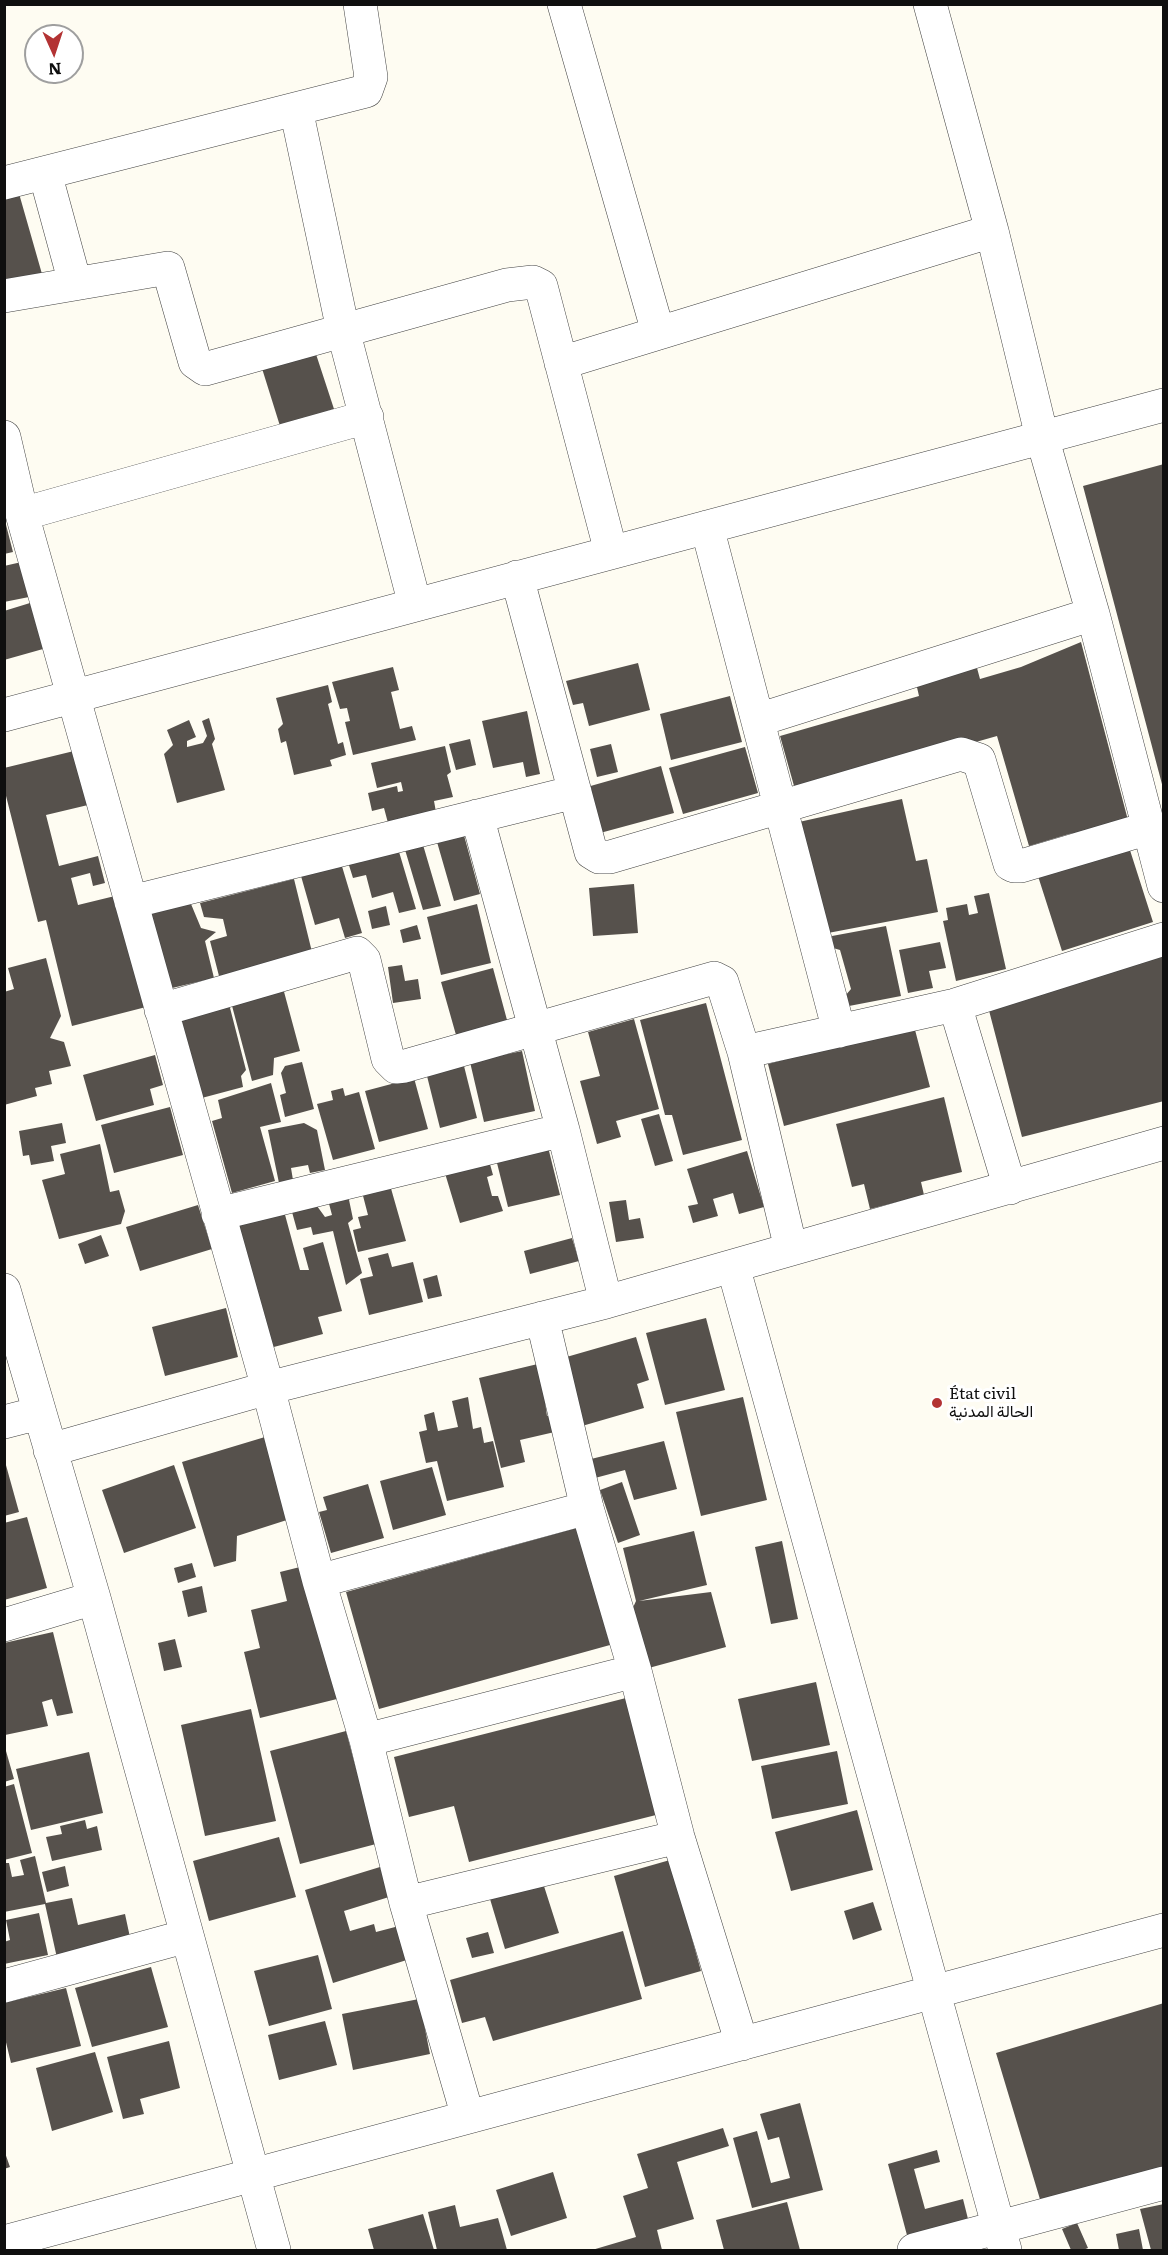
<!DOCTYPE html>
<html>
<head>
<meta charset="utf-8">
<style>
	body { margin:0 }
	#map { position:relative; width:1168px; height:2255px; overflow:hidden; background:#fefcf2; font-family:Literata,serif }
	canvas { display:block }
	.frame { position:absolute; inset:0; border:6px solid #0f0f0f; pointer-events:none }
	.north { position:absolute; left:24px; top:24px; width:60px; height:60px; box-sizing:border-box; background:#fff; border:2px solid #9f9f9f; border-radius:50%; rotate:177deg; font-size:16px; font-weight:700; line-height:24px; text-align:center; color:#0f0f0f }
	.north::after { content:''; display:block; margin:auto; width:21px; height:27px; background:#b33334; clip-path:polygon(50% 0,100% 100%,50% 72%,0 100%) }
</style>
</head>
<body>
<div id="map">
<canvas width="1168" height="2255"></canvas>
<div class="frame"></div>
<div class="north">N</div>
</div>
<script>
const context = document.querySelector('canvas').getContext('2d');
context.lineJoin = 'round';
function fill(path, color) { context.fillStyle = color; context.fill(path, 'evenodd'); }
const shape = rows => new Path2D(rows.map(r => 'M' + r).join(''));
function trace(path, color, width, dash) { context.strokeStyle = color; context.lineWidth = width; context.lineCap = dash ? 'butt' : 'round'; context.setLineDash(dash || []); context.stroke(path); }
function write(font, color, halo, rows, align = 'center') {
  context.font = font + ' Literata,Vazirmatn,serif'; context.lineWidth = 6; context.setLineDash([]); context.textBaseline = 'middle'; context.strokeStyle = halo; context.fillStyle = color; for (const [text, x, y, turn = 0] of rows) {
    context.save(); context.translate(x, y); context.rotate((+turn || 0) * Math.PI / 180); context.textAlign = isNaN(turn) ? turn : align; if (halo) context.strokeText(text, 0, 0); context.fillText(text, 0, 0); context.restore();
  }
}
fill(shape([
	[18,190,42,274,4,284,4,194],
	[313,345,334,409,280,426,260,362],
	[1164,464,1164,788,1163,788,1083,486],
	[4,517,13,552,4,554],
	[26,561,34,596,4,602,4,566],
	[30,603,43,649,4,660,4,611],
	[1081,642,1129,824,1069,834,1029,846,997,736,796,793,780,736,919,696,916,683,977,668,980,679,1021,667],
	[638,663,650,710,589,726,583,703,573,705,566,681],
	[393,667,399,690,391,692,400,729,412,726,416,740,353,755,345,722,350,721,347,708,340,709,332,682],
	[328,685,332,702,328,704,338,744,343,742,346,755,330,760,332,766,294,775,286,741,281,743,278,729,283,724,276,698],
	[730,696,742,742,671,760,660,714],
	[527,711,540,774,526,777,523,762,493,768,482,721],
	[209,718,215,739,212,744,225,790,177,803,164,754,173,745,167,730,189,720,196,737,187,741,187,747,203,743,207,736,202,721],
	[470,739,476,765,456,770,449,744],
	[611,744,618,772,597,777,590,749],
	[445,746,451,772,447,775,453,797,434,801,436,812,388,823,384,808,372,811,368,793,397,786,398,792,403,791,401,782,377,788,371,763],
	[745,747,758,793,683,814,669,768],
	[74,751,88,805,46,815,59,866,98,856,105,883,93,886,90,873,71,878,78,905,119,895,146,1007,72,1026,46,920,38,922,4,788,4,768],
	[661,766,674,813,600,833,587,787],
	[902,799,916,861,927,859,938,912,828,933,799,822],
	[462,828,480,894,454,901,435,835],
	[421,838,441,906,423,910,403,843],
	[1128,844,1153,922,1062,951,1037,873],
	[397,845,416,909,399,913,393,892,372,898,366,875,353,878,347,859],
	[341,863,362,933,345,938,339,918,315,925,301,876],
	[294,879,312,952,219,976,210,941,227,936,223,919,204,917,200,903],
	[634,884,638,933,593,936,589,888],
	[989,893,1006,969,956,981,943,921,948,920,946,908,967,904,969,915,978,913,974,896],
	[191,904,201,928,216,932,205,941,214,978,168,989,150,917,153,908],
	[477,904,491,963,441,975,427,917],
	[386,906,390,925,372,929,368,911],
	[417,925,421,939,403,943,400,930],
	[886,926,901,996,849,1006,845,996,851,989,840,950,833,948,832,936],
	[940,942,946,968,929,971,933,988,908,993,899,950],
	[1164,953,1164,1101,1022,1137,986,999],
	[46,958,61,1016,50,1038,64,1042,71,1066,49,1071,52,1084,35,1088,37,1096,4,1105,4,992,14,989,8,968],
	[402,965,405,981,418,979,421,999,393,1003,388,967],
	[493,968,507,1020,456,1035,441,982],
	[283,988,300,1051,274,1058,273,1075,252,1081,231,1002],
	[706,1003,742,1140,683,1155,672,1115,665,1115,640,1020],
	[229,1004,246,1070,241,1076,243,1087,198,1099,176,1018],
	[634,1019,659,1109,616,1121,621,1137,597,1144,580,1081,600,1076,588,1032],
	[914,1026,930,1087,784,1126,768,1064],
	[522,1051,535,1111,484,1122,470,1062],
	[155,1055,163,1085,150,1089,154,1105,96,1121,83,1075],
	[302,1062,314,1109,285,1117,280,1095,286,1093,281,1073,285,1066],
	[464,1066,477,1118,440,1128,427,1076],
	[414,1078,428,1129,379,1142,365,1091],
	[271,1083,281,1122,260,1127,275,1181,232,1193,212,1121,222,1118,218,1100],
	[343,1088,345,1096,359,1092,375,1149,333,1160,317,1104,333,1100,331,1091],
	[944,1097,962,1172,921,1182,924,1195,870,1209,864,1184,852,1187,836,1124],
	[170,1107,183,1155,114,1173,101,1125],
	[659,1114,673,1161,655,1166,641,1119],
	[62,1123,66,1143,51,1146,54,1161,31,1165,29,1155,23,1156,19,1131],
	[304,1123,317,1130,325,1170,310,1173,308,1165,291,1168,293,1180,279,1183,268,1130],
	[547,1143,560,1195,508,1207,495,1155],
	[100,1144,110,1192,119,1190,125,1211,121,1224,59,1239,42,1180,65,1174,60,1154],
	[747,1151,764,1207,739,1214,733,1193,713,1199,718,1216,693,1223,688,1206,698,1204,687,1169],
	[488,1157,493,1175,487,1177,492,1196,498,1196,503,1211,460,1223,444,1170],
	[390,1185,406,1241,358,1252,353,1230,361,1228,358,1217,368,1215,362,1192],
	[348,1195,353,1219,348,1223,362,1273,346,1285,333,1231,313,1235,311,1227,297,1230,292,1212,317,1206,325,1217,332,1215,328,1200],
	[626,1200,629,1220,640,1218,644,1238,616,1242,609,1202],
	[198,1205,212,1249,140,1271,126,1227],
	[284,1211,300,1270,309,1270,303,1248,323,1242,342,1311,318,1317,323,1334,270,1348,235,1224],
	[101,1235,109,1256,85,1264,78,1244],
	[572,1238,579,1261,530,1274,524,1251],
	[388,1253,392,1267,413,1262,423,1302,369,1315,360,1279,373,1276,368,1258],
	[437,1275,442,1296,428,1299,423,1279],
	[226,1308,238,1357,165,1376,152,1327],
	[706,1318,725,1390,665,1405,646,1333],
	[636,1337,649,1380,637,1384,644,1408,582,1426,563,1358],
	[542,1363,551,1400,545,1402,547,1416,555,1414,559,1431,520,1440,525,1462,501,1468,479,1378],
	[468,1397,473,1429,481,1427,484,1443,493,1441,504,1487,447,1501,437,1461,426,1463,419,1432,427,1430,424,1415,434,1412,438,1431,458,1427,452,1401],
	[743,1397,767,1500,701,1516,676,1412],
	[265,1437,290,1519,237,1536,236,1561,214,1567,182,1462],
	[664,1441,677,1489,634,1500,625,1470,595,1478,591,1459],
	[4,1458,19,1512,4,1516],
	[174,1465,196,1528,124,1553,102,1490],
	[432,1467,446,1515,393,1530,380,1481],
	[622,1482,640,1535,618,1543,600,1490],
	[368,1484,384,1538,331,1553,319,1512,327,1510,323,1497],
	[27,1517,47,1588,4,1600,4,1523],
	[577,1528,610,1645,379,1709,346,1592],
	[694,1531,707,1585,639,1601,711,1592,726,1647,645,1669,630,1614,636,1601,623,1548],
	[782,1541,798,1619,771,1624,755,1547],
	[192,1563,196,1577,178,1583,174,1568],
	[304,1566,337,1699,260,1718,244,1652,260,1648,251,1610,287,1601,280,1572],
	[202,1586,207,1612,188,1617,182,1591],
	[53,1632,73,1713,57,1716,52,1699,42,1702,48,1726,5,1735,4,1643],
	[175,1639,182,1667,164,1671,158,1643],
	[816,1682,830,1745,752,1761,738,1699],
	[626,1698,656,1815,469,1862,454,1806,409,1817,394,1757],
	[251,1709,276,1821,205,1836,181,1725],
	[346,1731,376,1844,300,1864,270,1751],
	[4,1744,14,1779,4,1782],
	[837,1751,848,1804,772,1819,761,1766],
	[89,1752,103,1813,31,1830,16,1769],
	[14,1784,32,1853,4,1860,4,1787],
	[857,1810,873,1870,791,1891,775,1832],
	[85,1820,87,1829,97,1826,102,1850,52,1861,46,1837,62,1834,60,1826],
	[279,1837,296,1897,209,1921,193,1861],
	[35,1856,46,1903,72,1898,78,1925,125,1914,131,1942,57,1958,45,1904,4,1912,4,1863,9,1863,12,1877,24,1875,20,1860],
	[670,1860,701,1971,645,1987,614,1876],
	[65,1866,69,1886,47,1892,42,1872],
	[380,1867,389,1897,344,1911,350,1931,374,1924,376,1932,399,1926,410,1959,333,1983,305,1890],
	[543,1883,559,1933,505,1949,490,1899],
	[873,1902,882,1930,853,1940,844,1911],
	[39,1913,48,1955,4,1964,4,1942,10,1940,6,1920],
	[623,1931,642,1999,493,2041,485,2017,462,2023,450,1980],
	[488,1932,494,1953,472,1958,466,1938],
	[318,1955,332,2009,269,2026,254,1971],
	[151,1967,168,2027,92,2047,75,1988],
	[66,1988,81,2046,11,2063,4,2034,4,2003],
	[419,1999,430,2054,353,2070,342,2014],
	[1164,2003,1164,2171,1042,2206,996,2053],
	[325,2021,337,2065,279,2080,268,2035],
	[169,2041,180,2088,140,2099,144,2114,123,2119,107,2057],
	[95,2052,113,2112,52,2131,36,2068],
	[800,2103,823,2190,752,2208,733,2138,757,2131,771,2183,790,2178,779,2137,768,2140,760,2114],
	[723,2128,729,2146,677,2162,694,2219,657,2230,662,2250,592,2250,636,2237,623,2196,648,2188,637,2154],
	[4,2150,10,2167,4,2169],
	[937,2150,940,2162,914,2169,925,2209,963,2199,969,2223,908,2239,888,2164],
	[553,2172,567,2218,511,2236,496,2190],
	[787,2202,800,2250,724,2250,716,2220],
	[1164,2204,1164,2250,1151,2250,1140,2209],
	[455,2205,460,2227,498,2218,507,2250,437,2250,428,2212],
	[423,2214,434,2250,374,2250,368,2229],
	[1077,2223,1088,2248,1083,2250,1071,2250,1062,2229],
	[1139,2229,1143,2250,1119,2250,1116,2234]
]), '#56514c');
const street = shape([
	[564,4,658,332],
	[930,4,992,231,1042,437,1093,614,1164,886],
	[296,109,343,330,415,605],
	[45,173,75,283],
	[4,183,366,91,371,77,360,4],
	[4,296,168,268,195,362,205,369,507,285,533,282,541,286,611,552],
	[561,363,992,231],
	[4,437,22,514,268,1388,319,1581,366,1740,406,1903,468,2117],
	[22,514,367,417],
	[707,527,839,1031],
	[517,577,591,852,599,857,610,857,961,754,979,760,1010,864,1014,866,1021,866,1149,828],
	[4,715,1164,405],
	[758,720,1093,614],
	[477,816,563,1130,606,1302],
	[131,902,575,792],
	[955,1005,1010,1188],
	[161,1010,357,953,364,960,388,1059,396,1067,405,1066,714,978,722,982,744,1052,791,1249],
	[744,1052,955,1005,1164,939],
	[218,1214,563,1130],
	[733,1266,1005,2250],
	[4,1290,94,1598,274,2250],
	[542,1318,587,1508,635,1671,678,1837,742,2044],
	[4,1422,39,1413],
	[50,1450,268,1388,606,1302,1164,1143],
	[319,1581,587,1508],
	[4,1625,94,1598],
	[366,1740,635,1671],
	[406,1903,678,1837],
	[4,1986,187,1936],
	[4,2242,1164,1930],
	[914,2250,1164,2183]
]);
trace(street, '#424242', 34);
trace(street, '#fff', 33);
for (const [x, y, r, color] of [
	[937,1403,6,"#b33334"]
]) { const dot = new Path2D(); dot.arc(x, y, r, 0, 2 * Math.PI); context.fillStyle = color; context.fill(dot); trace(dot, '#fff', 2); }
write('16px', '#0f0f0f', '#fff', [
	["État civil",949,1394],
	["الحالة المدنية",949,1412]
], 'left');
</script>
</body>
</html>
